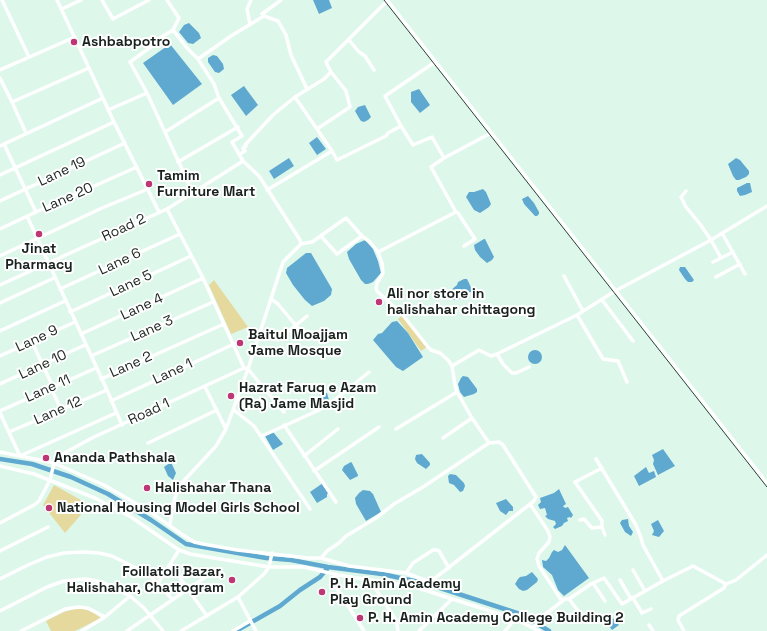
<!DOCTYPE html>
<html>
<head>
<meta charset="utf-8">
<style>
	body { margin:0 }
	canvas { display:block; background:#ddf7eb }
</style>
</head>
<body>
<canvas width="767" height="631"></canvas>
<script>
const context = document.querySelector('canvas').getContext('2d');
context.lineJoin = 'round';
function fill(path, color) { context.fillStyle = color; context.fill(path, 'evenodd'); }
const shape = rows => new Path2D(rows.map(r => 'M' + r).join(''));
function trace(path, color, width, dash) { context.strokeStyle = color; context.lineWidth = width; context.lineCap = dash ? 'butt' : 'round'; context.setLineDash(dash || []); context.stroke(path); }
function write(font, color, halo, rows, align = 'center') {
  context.font = font + ' "Space Grotesk",sans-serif'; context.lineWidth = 4; context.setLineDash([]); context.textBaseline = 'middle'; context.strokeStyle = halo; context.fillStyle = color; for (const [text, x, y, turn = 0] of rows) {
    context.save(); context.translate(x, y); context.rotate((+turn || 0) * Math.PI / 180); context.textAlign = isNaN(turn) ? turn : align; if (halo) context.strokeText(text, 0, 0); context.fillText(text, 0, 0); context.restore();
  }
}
fill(shape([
	[214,280,248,327,231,334,209,285],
	[403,315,427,347,421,351,398,319],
	[54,485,88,504,80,516,65,533,43,505],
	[74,609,84,609,92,612,101,618,75,631,51,631,46,621,64,612]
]), '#e6d99d');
fill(shape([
	[313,0,329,0,332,8,319,14],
	[189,23,199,33,201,38,193,44,188,43,179,32,184,25],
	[170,44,202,84,173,105,143,63],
	[213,55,217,56,223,64,224,69,219,73,215,72,208,62,208,58],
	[244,86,258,105,246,116,231,95],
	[419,89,430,105,420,113,411,102,411,92],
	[365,105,371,117,368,120,364,122,361,121,359,118,355,111,358,107],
	[317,137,326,149,317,155,309,143],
	[289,158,294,166,274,179,269,171],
	[736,158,740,160,749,171,749,174,746,177,739,180,736,180,733,176,728,164],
	[747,183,750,183,752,192,745,195,740,196,737,191,737,188],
	[483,189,486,192,491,204,489,207,480,213,474,210,466,197,469,192,474,192],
	[528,196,534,203,539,212,539,214,537,216,535,216,524,204,522,199],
	[484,239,485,239,494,257,492,260,487,263,480,257,475,250,474,245],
	[365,240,373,249,378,261,381,273,373,282,368,284,365,284,361,280,349,259,347,252,356,244],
	[306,253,311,253,332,289,331,295,324,301,312,306,305,300,293,285,286,273,287,268],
	[680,267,685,267,694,280,692,282,688,282,685,279,679,270],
	[464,279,467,279,469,283,472,290,471,292,467,293,465,292,459,300,453,300,450,296,451,290,457,285,458,282],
	[397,321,408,333,423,357,403,371,396,367,373,340,378,334,382,333,392,322],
	'528 357a7 7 0 1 1 14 0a7 7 0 1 1-14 0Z',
	[463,376,468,377,477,389,477,392,474,394,464,397,460,392,458,384,461,378],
	[325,393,327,393,329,400,321,405,317,406,313,399],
	[273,432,283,444,273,450,265,436],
	[663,449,675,466,658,475,653,464,654,460,652,455],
	[422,454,430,463,430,465,426,469,417,463,415,459,416,455],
	[171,462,176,473,173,480,168,476,164,467],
	[351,462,352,463,358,475,358,476,350,480,342,470,344,466],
	[646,467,649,473,654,471,656,477,639,486,634,476],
	[450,474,456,475,464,483,465,486,463,491,460,492,454,485,449,483,448,476],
	[323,483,329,493,327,494,327,497,317,503,310,492],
	[559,489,566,504,563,506,565,508,568,507,573,515,571,518,570,517,567,518,568,521,564,523,562,526,555,529,553,527,556,524,555,521,548,519,545,516,547,515,545,508,540,509,538,505,541,502,540,498,554,493],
	[363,490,370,491,373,494,381,512,366,521,356,504,355,498,359,493],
	[506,499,513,507,513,511,509,511,506,515,500,511,496,503],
	[628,519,629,526,633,532,631,536,625,532,620,523,622,520],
	[658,520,664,531,659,537,652,535,654,531,651,524],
	[565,545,589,578,564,596,558,590,552,575,543,567,542,560,546,561,549,558,552,552,554,550,558,552,562,550],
	[532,572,538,579,537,582,527,590,523,591,519,589,515,584,518,579,520,577,526,576],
	[610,615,619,625,612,630,604,619]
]), '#5fa9d0');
trace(shape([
	[0,459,32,464,71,477,108,494,151,520,186,544,266,558,291,560,328,567,382,574,428,584,523,615,549,631],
	[236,631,280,606,300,590,320,577,327,569]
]), '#5fa9d0', 4.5);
trace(shape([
	[2,0,29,57],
	[57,0,89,68],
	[102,0,113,19,149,0],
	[167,0,179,18,173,30,187,48,198,59],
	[387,0,767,483],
	[62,9,81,0],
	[264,16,278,21,286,35,291,55,307,89],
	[250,25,247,9,251,0],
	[349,40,359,52,365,56,374,70],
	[0,70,75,37],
	[0,78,12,102],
	[147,93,130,62,155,44,153,42,173,30],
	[108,110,147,93,193,193],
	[401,126,385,96,435,62],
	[317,129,350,107,346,91,331,72],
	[165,132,219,98],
	[26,133,12,102,89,68,114,122,159,212],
	[4,144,36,212],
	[0,146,103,98],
	[332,151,337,160,386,136,388,133,401,126,413,145,432,137,444,158],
	[240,154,245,151,243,148,246,146,245,145,273,115,295,97],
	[178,162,238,127],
	[0,175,114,122],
	[267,190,332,151,295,97,324,79,331,72,326,62,388,0],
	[686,191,681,197,686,207,700,224,711,240,721,258],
	[0,201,125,143],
	[167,209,203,278,244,368],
	[456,212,458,213,475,239,464,246],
	[27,216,107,390,122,425],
	[0,229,36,212,137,167],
	[722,233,745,274],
	[321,236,337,254,362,236],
	[301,244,312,242,346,218,362,236,370,242,378,252,382,263,383,273,377,283,376,288,377,291,402,314,428,347,431,350,440,353,448,360,452,366,455,385,457,392,472,418,489,443],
	[378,252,456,212,431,167,444,158,491,133],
	[0,256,102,208,148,189],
	[713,262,733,252],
	[564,276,583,311],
	[716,277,740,264],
	[0,285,167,209,243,161],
	[60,289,180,234],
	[271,299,278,304,303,334],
	[602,300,633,341],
	[0,303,54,278],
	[70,312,191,256],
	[577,315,603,359,618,361,627,382],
	[0,331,65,301],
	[81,334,203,278],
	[278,340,307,316],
	[32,342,53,387],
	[497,354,503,364,512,373,516,373,529,367],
	[0,356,75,322],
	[91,356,213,302],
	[452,366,479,350,491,356,497,354,577,315,615,291,711,240,767,206],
	[101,379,224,324],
	[0,384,85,345],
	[205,387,226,429],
	[51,388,61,409],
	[111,401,234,344],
	[234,410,254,426,310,509],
	[0,411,96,368],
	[0,413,20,456,116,413],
	[284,425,336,502],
	[396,429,457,392],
	[9,432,107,390],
	[262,436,319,410,332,402,369,372],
	[443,438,472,418],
	[148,443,217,410],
	[0,452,54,463,104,485,149,511,180,533,194,542,203,544,237,550,308,558,321,558,349,566,406,573,430,582],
	[304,456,338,429],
	[596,459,636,525,641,538,643,545,663,581],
	[0,466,34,474,95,498,131,517,179,550,190,554,269,567,304,567,338,575,415,587,515,619,539,631],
	[602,468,575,482,602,521,602,527,605,535],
	[314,471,379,427],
	[530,504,548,531,550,537,549,542,539,553,537,559,539,566,562,601],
	[580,520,584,519,592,528,602,527],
	[0,523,34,505,39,501,50,480,54,463,57,457,92,438,244,368,248,369,257,380,284,412],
	[170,525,173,504,179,486,216,446,226,429,248,369,283,262,301,244,300,240,259,176,243,161,232,142,242,136,219,98,214,84,198,59,231,36,264,16,262,14,281,0],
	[0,551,48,527],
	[321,558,327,551,339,543,346,536,376,518,394,504,423,487,489,443,499,442,503,445,536,497,534,501,430,582,423,590],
	[171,565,207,616],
	[633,570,645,591],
	[406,573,413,563,433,550,437,550,439,551,449,568],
	[338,575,334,582,336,587,364,631],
	[0,579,28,565,47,557,64,553,83,552,99,553,112,556,146,573,158,583,172,599],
	[372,580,377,591,396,620,398,631],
	[620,580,631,599],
	[158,583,179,550],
	[593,583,605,601],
	[238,597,256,631],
	[633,598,642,613,651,609],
	[569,599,591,584,604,578,622,604,663,581,693,566,726,584,736,580,767,555],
	[0,611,47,587,64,581,85,579,102,582,130,596,144,608,163,631],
	[649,625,653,631],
	[533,628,543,616,565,599,569,599,582,616],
	[21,631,65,609,78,607,88,608,105,617],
	[82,631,105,617,130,596],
	[127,631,210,574],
	[181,631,238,597,264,574,269,567,272,553],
	[233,631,250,621],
	[419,631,452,599],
	[505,631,515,619],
	[684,631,678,620,679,616,724,588,726,584]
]), '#fff', 3.5);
trace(shape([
	[384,0,767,487]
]), '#34403a', 1);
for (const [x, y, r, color] of [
	[74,42,4,"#bd3675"],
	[149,184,4,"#bd3675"],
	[39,234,4,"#bd3675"],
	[379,302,4,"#bd3675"],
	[240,343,4,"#bd3675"],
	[231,396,4,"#bd3675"],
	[46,458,4,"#bd3675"],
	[147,488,4,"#bd3675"],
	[49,508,4,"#bd3675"],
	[232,580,4,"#bd3675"],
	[322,592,4,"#bd3675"],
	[360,618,4,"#bd3675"]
]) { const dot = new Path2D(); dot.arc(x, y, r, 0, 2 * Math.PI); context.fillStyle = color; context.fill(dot); trace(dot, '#fff', 1.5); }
write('bold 14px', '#19221e', '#fff', [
	["Ashbabpotro",82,42],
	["Tamim",157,176],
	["Furniture Mart",157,192],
	["Jinat",39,249,"center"],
	["Pharmacy",39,265,"center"],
	["Ali nor store in",387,294],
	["halishahar chittagong",387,310],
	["Baitul Moajjam",248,335],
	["Jame Mosque",248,351],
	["Hazrat Faruq e Azam",239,388],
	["(Ra) Jame Masjid",239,404],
	["Ananda Pathshala",54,458],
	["Halishahar Thana",155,488],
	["National Housing Model Girls School",57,508],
	["Foillatoli Bazar,",224,572,"right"],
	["Halishahar, Chattogram",224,588,"right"],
	["P. H. Amin Academy",330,584],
	["Play Ground",330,600],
	["P. H. Amin Academy College Building 2",368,618]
], 'left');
write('14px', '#19221e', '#fff', [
	["Lane 19",62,172,-25],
	["Lane 20",68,198,-24],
	["Road 2",124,228,-25],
	["Lane 6",120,262,-25],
	["Lane 5",131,284,-25],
	["Lane 4",142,307,-25],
	["Lane 3",152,329,-24],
	["Lane 9",37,339,-25],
	["Lane 10",43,365,-25],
	["Lane 2",131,365,-24],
	["Lane 1",173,372,-25],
	["Lane 11",48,389,-24],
	["Lane 12",58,411,-24],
	["Road 1",149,412,-25]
]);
</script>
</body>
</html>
